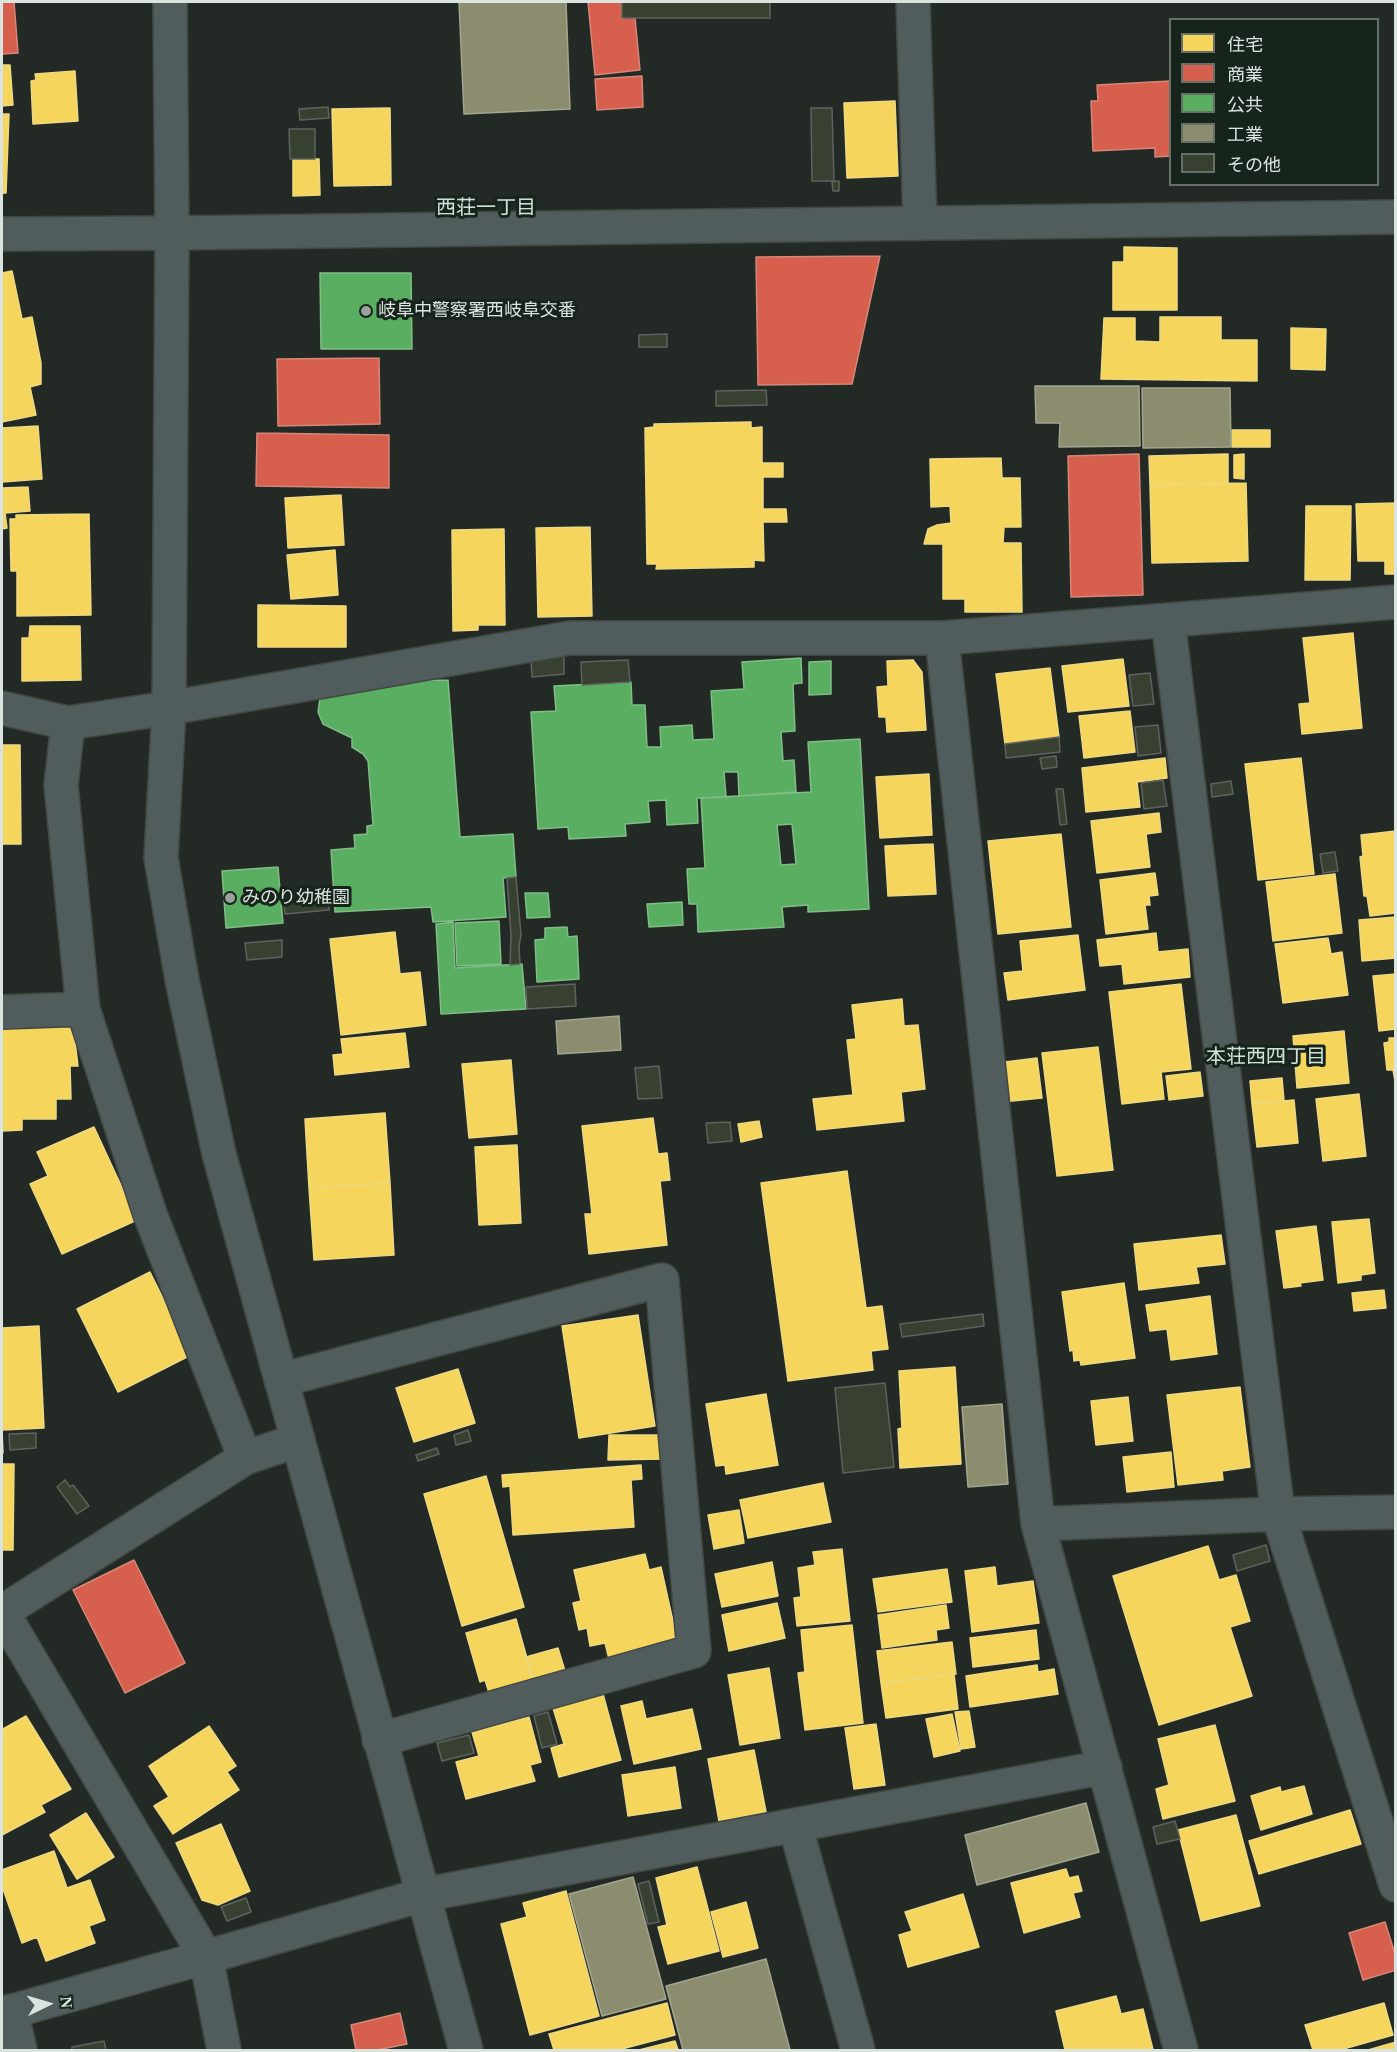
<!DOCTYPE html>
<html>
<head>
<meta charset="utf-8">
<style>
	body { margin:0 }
	#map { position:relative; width:1397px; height:2052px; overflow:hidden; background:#232a26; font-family:"Times New Roman","Noto Sans JP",serif }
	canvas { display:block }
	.frame { position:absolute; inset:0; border:3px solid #dae3dd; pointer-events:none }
	.legend { position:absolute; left:1169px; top:18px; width:210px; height:168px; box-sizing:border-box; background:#17241c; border:2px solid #657069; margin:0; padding:8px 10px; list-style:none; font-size:18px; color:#dae3dd }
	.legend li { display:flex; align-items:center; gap:12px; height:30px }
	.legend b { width:30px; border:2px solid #657069 }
	.north { position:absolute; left:18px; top:1974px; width:60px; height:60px; -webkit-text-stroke:4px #17241c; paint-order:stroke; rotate:85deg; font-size:16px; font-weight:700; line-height:24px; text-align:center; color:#dae3dd }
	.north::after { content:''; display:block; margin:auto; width:21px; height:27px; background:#dae3dd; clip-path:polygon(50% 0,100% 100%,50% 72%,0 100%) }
</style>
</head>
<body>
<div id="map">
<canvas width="1397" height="2052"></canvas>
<div class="frame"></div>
<ul class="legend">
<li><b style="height:16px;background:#f6d55c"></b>住宅</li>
<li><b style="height:16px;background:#d6604d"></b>商業</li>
<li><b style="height:16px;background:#5aae61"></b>公共</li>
<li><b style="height:16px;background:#8c8c6e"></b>工業</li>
<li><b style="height:16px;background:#384031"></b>その他</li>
</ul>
<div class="north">N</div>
</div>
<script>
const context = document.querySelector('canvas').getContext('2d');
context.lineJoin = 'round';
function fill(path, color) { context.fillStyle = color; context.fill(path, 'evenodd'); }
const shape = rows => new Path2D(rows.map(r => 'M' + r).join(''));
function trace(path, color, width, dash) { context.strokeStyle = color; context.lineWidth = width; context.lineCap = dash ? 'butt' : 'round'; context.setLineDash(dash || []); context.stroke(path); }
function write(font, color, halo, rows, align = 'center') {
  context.font = font + ' "Times New Roman","Noto Sans JP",serif'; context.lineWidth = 6; context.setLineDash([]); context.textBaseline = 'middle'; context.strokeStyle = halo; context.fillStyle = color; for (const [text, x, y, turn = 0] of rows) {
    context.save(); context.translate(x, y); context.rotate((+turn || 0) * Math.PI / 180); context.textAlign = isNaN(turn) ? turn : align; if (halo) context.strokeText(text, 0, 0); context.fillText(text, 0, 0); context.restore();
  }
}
const homes = shape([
	[2,65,10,65,13,105,2,106,2,65],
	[75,71,78,121,33,124,31,81,36,80,35,74,75,71],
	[895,101,898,176,847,178,844,103,895,101],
	[390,108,391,185,334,186,332,109,390,108],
	[2,114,9,114,6,193,2,193,2,114],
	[293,159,319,159,320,195,293,196,293,159],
	[1124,247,1177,248,1177,310,1113,310,1113,262,1124,262,1124,247],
	[12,271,22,319,32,317,41,363,41,384,30,387,36,415,2,422,2,273,12,271],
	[1160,317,1221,317,1221,340,1257,340,1257,381,1101,379,1104,318,1135,318,1135,341,1160,342,1160,317],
	[1291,328,1326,329,1325,370,1291,369,1291,328],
	[751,422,751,428,762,427,762,463,783,463,783,477,763,477,763,509,786,509,787,522,763,522,764,561,754,560,754,567,656,569,657,564,647,564,645,428,654,427,654,424,751,422],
	[38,426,42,479,2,482,2,428,38,426],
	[1232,430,1270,430,1270,447,1232,447,1232,430],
	[1228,454,1228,483,1150,485,1149,456,1228,454],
	[1244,454,1244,479,1234,478,1234,455,1244,454],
	[1001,458,1002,478,1020,478,1021,527,1004,527,1003,543,1021,543,1022,612,965,612,965,599,943,599,943,544,924,544,928,529,937,525,951,523,950,506,931,507,930,459,1001,458],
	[1246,483,1248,561,1152,563,1150,485,1246,483],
	[28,487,30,511,5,513,7,528,2,529,2,488,28,487],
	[341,495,344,545,288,548,285,498,341,495],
	[1396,503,1396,574,1385,574,1385,561,1358,561,1356,504,1396,503],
	[1306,506,1351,506,1350,580,1305,580,1306,506],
	[89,514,91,615,17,616,17,571,11,571,10,519,16,519,16,515,89,514],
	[590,527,592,616,538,617,536,528,590,527],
	[504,529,505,625,478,625,478,630,453,631,452,530,504,529],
	[335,550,338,595,291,599,287,555,335,550],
	[258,605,346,606,346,647,258,647,258,605],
	[30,626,80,626,81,680,22,681,22,638,29,638,30,626],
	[1353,633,1362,728,1302,734,1299,704,1310,703,1303,638,1353,633],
	[1123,659,1129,706,1068,712,1062,666,1123,659],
	[913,660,922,672,926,730,887,732,886,717,879,717,877,687,888,686,887,661,913,660],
	[1050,668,1059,737,1005,744,996,674,1050,668],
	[1130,711,1135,752,1084,758,1079,716,1130,711],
	[2,745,20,745,21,844,2,844,2,745],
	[1165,758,1167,778,1137,782,1140,807,1086,812,1082,768,1165,758],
	[1301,758,1314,874,1258,880,1245,764,1301,758],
	[929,774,932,835,880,838,876,777,929,774],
	[1159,813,1161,832,1146,834,1150,867,1097,873,1091,821,1159,813],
	[1396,831,1396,913,1370,916,1367,896,1364,896,1360,857,1363,856,1361,835,1396,831],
	[1061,834,1071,927,998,934,988,841,1061,834],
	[933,844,936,894,888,896,885,846,933,844],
	[1155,873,1158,895,1149,896,1150,905,1145,905,1148,929,1106,934,1100,880,1155,873],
	[1335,874,1342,933,1273,941,1266,882,1335,874],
	[1396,917,1396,958,1362,961,1359,920,1396,917],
	[395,932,400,974,420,972,426,1025,341,1035,330,939,395,932],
	[1156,933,1158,952,1188,949,1190,977,1124,984,1122,964,1100,966,1097,940,1156,933],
	[1078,935,1085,990,1008,1000,1004,973,1023,971,1020,941,1078,935],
	[1328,938,1331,954,1342,952,1348,995,1283,1003,1275,944,1328,938],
	[1396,974,1396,1029,1379,1031,1373,976,1396,974],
	[1181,984,1191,1069,1161,1072,1164,1099,1122,1104,1109,992,1181,984],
	[902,999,904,1026,918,1025,925,1089,901,1092,904,1121,817,1130,813,1099,853,1095,847,1040,856,1039,852,1005,902,999],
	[73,1025,78,1066,70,1066,71,1099,56,1099,56,1119,22,1119,22,1130,2,1131,2,1026,73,1025],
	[1344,1031,1349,1083,1297,1088,1293,1036,1344,1031],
	[405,1033,409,1067,335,1075,333,1055,343,1054,341,1039,405,1033],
	[1389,1038,1396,1038,1396,1086,1393,1070,1387,1070,1384,1043,1389,1042,1389,1038],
	[1098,1047,1113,1170,1057,1176,1042,1053,1098,1047],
	[1037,1058,1042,1098,1002,1102,997,1063,1037,1058],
	[511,1060,517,1134,469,1138,462,1064,511,1060],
	[1200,1072,1203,1096,1169,1100,1166,1076,1200,1072],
	[1282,1078,1284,1101,1252,1104,1250,1081,1282,1078],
	[1359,1094,1366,1156,1323,1161,1316,1099,1359,1094],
	[1294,1100,1298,1143,1257,1147,1252,1104,1294,1100],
	[385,1113,390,1183,309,1188,305,1119,385,1113],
	[653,1118,658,1154,667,1153,670,1180,660,1181,667,1245,589,1254,585,1214,592,1214,582,1126,653,1118],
	[759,1121,762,1137,741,1142,738,1124,759,1121],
	[94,1127,137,1220,62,1254,30,1184,48,1176,37,1152,94,1127],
	[517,1145,521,1223,479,1225,475,1147,517,1145],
	[847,1171,866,1308,882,1306,888,1349,871,1351,873,1370,788,1381,761,1183,847,1171],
	[390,1183,394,1255,314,1260,309,1188,390,1183],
	[1369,1219,1375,1273,1361,1275,1361,1280,1338,1283,1332,1222,1369,1219],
	[1316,1226,1323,1280,1300,1283,1301,1286,1284,1288,1276,1231,1316,1226],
	[1221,1235,1225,1264,1196,1267,1199,1283,1139,1290,1134,1244,1221,1235],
	[150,1272,191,1355,118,1392,77,1309,150,1272],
	[1124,1283,1135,1358,1081,1365,1080,1360,1074,1361,1073,1350,1070,1351,1062,1292,1124,1283],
	[1384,1290,1386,1308,1354,1311,1352,1293,1384,1290],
	[1210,1296,1217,1354,1171,1360,1167,1329,1150,1331,1146,1305,1210,1296],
	[638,1315,655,1426,579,1438,562,1326,638,1315],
	[39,1326,44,1428,2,1430,3,1453,2,1453,2,1328,39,1326],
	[955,1367,961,1464,900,1468,898,1429,902,1428,899,1371,955,1367],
	[458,1369,475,1423,414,1442,396,1388,458,1369],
	[1240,1387,1250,1467,1222,1471,1223,1480,1178,1485,1167,1395,1240,1387],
	[766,1394,778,1465,726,1474,725,1465,716,1466,706,1404,766,1394],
	[1128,1397,1133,1441,1096,1445,1091,1401,1128,1397],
	[609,1435,663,1435,664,1459,608,1460,609,1435],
	[1171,1452,1174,1487,1127,1492,1123,1457,1171,1452],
	[2,1464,14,1464,13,1550,2,1550,2,1464],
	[641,1465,642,1479,631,1480,634,1527,513,1535,510,1486,503,1487,502,1475,641,1465],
	[486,1476,524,1607,462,1626,424,1494,486,1476],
	[823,1483,831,1522,748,1538,740,1500,823,1483],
	[739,1510,744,1543,714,1549,708,1515,739,1510],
	[1208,1546,1219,1580,1236,1575,1250,1621,1230,1627,1252,1696,1159,1725,1113,1576,1208,1546],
	[842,1549,850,1621,797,1626,794,1598,801,1597,798,1568,815,1565,813,1552,842,1549],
	[645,1554,649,1570,661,1567,678,1644,609,1659,605,1643,590,1646,587,1628,579,1630,573,1603,581,1601,574,1570,645,1554],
	[772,1562,778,1596,722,1607,715,1574,772,1562],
	[995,1567,997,1586,1033,1581,1039,1623,972,1632,965,1571,995,1567],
	[947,1569,952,1602,878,1612,873,1579,947,1569],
	[777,1603,785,1638,729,1651,722,1615,777,1603],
	[946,1605,949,1628,936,1630,937,1640,882,1648,878,1615,946,1605],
	[516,1619,535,1687,491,1699,485,1680,480,1682,466,1633,516,1619],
	[852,1625,863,1723,805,1730,798,1673,805,1672,801,1630,852,1625],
	[1036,1630,1039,1659,973,1667,970,1638,1036,1630],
	[952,1642,956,1674,881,1683,877,1651,952,1642],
	[558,1648,565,1671,533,1680,526,1657,558,1648],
	[1037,1665,1038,1672,1054,1669,1058,1694,970,1707,966,1676,1037,1665],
	[769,1668,780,1738,740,1745,728,1675,769,1668],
	[954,1674,958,1709,886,1718,881,1683,954,1674],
	[603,1694,621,1760,559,1777,551,1748,564,1744,553,1708,603,1694],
	[642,1701,646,1719,692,1709,701,1749,634,1764,621,1706,642,1701],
	[969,1711,975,1747,961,1749,955,1712,969,1711],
	[952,1714,960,1751,934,1757,926,1719,952,1714],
	[26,1716,71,1789,41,1805,45,1812,2,1835,2,1727,3,1729,26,1716],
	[529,1717,541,1762,530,1765,535,1781,466,1799,456,1762,479,1756,472,1732,529,1717],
	[876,1724,885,1785,854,1789,845,1728,876,1724],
	[1215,1725,1235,1801,1163,1819,1156,1789,1169,1785,1158,1739,1215,1725],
	[209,1726,236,1766,227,1772,239,1790,173,1834,154,1806,169,1797,149,1766,209,1726],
	[754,1750,766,1812,719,1821,708,1759,754,1750],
	[675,1767,681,1808,628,1816,622,1775,675,1767],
	[1304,1786,1312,1814,1261,1830,1251,1796,1280,1787,1281,1792,1304,1786],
	[1350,1810,1361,1844,1259,1874,1249,1841,1350,1810],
	[86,1813,114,1857,77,1879,50,1835,86,1813],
	[1236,1815,1260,1906,1201,1921,1178,1830,1236,1815],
	[221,1824,250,1891,218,1905,202,1900,176,1843,221,1824],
	[54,1851,67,1888,90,1880,105,1920,89,1926,95,1943,46,1961,37,1937,22,1943,2,1886,2,1870,54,1851],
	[697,1867,719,1951,668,1964,658,1927,667,1925,656,1878,697,1867],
	[1066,1869,1069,1878,1078,1876,1082,1891,1073,1893,1080,1917,1024,1933,1011,1883,1066,1869],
	[566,1891,599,2016,530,2035,501,1924,527,1917,523,1903,566,1891],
	[963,1894,979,1947,908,1967,899,1935,912,1931,905,1912,963,1894],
	[746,1902,758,1948,723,1957,711,1912,746,1902],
	[1116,1996,1121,2014,1143,2009,1153,2050,1065,2050,1056,2011,1116,1996],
	[667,2003,675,2035,618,2050,554,2050,549,2034,667,2003],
	[1384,2003,1393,2035,1340,2050,1313,2050,1305,2025,1384,2003],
	[675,2041,678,2050,639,2050,675,2041],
	[1396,2042,1396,2050,1368,2050,1396,2042]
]);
fill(homes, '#f6d55c');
trace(homes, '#eed983', 1.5);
const shops = shape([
	[2,2,14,2,18,53,2,54,2,2],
	[588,2,622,2,622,18,635,18,640,70,595,75,588,2],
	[642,76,643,107,597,110,595,79,642,76],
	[1170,81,1170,156,1155,157,1155,148,1093,151,1091,101,1098,101,1097,85,1170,81],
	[880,256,852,384,758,385,756,257,880,256],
	[379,358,380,424,278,426,277,359,379,358],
	[257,433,389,435,389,488,256,486,257,433],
	[1139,454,1143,595,1071,597,1068,456,1139,454],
	[134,1560,185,1663,125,1693,73,1590,134,1560],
	[1385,1922,1396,1957,1396,1970,1363,1980,1349,1933,1385,1922],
	[400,2013,407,2044,377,2050,356,2050,351,2025,400,2013]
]);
fill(shops, '#d6604d');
trace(shops, '#d78778', 1.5);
const public = shape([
	[320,273,411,273,412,349,321,349,320,273],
	[801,658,802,683,793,684,795,731,781,732,783,761,794,760,796,792,739,796,738,772,724,772,726,797,697,798,698,823,667,825,666,800,648,801,650,822,625,824,626,836,569,839,568,827,538,829,531,712,556,711,554,686,631,682,632,705,645,705,647,747,661,747,660,727,692,725,693,740,714,739,711,691,744,689,742,662,801,658],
	[831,661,831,694,809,695,809,662,831,661],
	[448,680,460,837,513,834,516,877,503,878,506,917,433,922,431,907,335,912,331,850,355,848,354,835,367,834,367,826,373,825,368,761,363,754,352,747,352,738,323,724,318,712,320,698,398,681,448,680],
	[860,739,869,909,808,912,808,905,782,907,784,927,698,932,697,904,689,904,687,869,705,868,701,798,811,792,808,742,860,739],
	[792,824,796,864,781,865,777,825,792,824],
	[278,867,283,923,226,928,222,871,278,867],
	[525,893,548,893,550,917,527,918,525,893],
	[682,902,683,925,649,927,647,904,682,902],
	[499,921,501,964,457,966,455,923,499,921],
	[453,922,455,968,522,964,526,1009,441,1014,436,924,453,922],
	[567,927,568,937,577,936,579,979,537,982,535,940,545,939,545,928,567,927]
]);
fill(public, '#5aae61');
trace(public, '#80be86', 1.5);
const industry = shape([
	[459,2,566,2,570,109,464,114,459,2],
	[1035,386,1139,386,1140,446,1059,447,1060,423,1036,423,1035,386],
	[1142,388,1230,388,1231,447,1143,448,1142,388],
	[619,1016,621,1050,558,1054,556,1021,619,1016],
	[1002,1404,1008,1484,968,1487,962,1407,1002,1404],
	[1086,1803,1099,1852,977,1885,965,1835,1086,1803],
	[633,1877,666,1999,602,2016,569,1894,633,1877],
	[766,1959,790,2050,683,2050,666,1986,766,1959]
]);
fill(industry, '#8c8c6e');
trace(industry, '#a3a68f', 1.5);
const building = shape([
	[622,2,770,2,770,18,622,18,622,2],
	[328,107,329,118,300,120,299,109,328,107],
	[811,108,832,108,834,181,812,181,811,108],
	[289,129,315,129,315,159,290,159,289,129],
	[839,181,839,191,833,191,832,182,839,181],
	[667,334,667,347,639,347,639,335,667,334],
	[766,390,767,405,716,406,716,391,766,390],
	[564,656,564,674,532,677,531,658,564,656],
	[628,660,630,682,582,685,581,662,628,660],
	[1150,673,1154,704,1133,706,1129,675,1150,673],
	[1158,725,1161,753,1138,756,1135,727,1158,725],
	[1059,737,1060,752,1006,758,1005,744,1059,737],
	[1056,756,1057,767,1042,769,1040,758,1056,756],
	[1163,780,1167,806,1144,809,1141,783,1163,780],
	[1231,781,1233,794,1212,797,1211,784,1231,781],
	[1056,789,1063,789,1067,824,1060,825,1056,789],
	[1335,852,1338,871,1323,873,1320,854,1335,852],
	[516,877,521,935,519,946,520,964,510,965,511,935,507,878,516,877],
	[328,898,329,910,285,914,284,901,328,898],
	[282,940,282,957,247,960,245,943,282,940],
	[575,984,576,1006,527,1009,526,987,575,984],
	[659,1066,662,1098,638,1099,635,1068,659,1066],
	[730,1122,732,1141,708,1143,706,1123,730,1122],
	[983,1314,984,1326,902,1337,900,1324,983,1314],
	[885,1383,894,1467,843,1473,835,1388,885,1383],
	[468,1430,471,1441,456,1445,454,1435,468,1430],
	[36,1433,36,1448,10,1450,9,1434,36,1433],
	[437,1448,439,1454,418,1461,416,1455,437,1448],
	[65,1480,70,1487,73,1485,89,1506,77,1514,57,1487,65,1480],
	[1266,1545,1270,1561,1237,1571,1233,1555,1266,1545],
	[548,1712,557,1744,542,1748,534,1716,548,1712],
	[469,1735,474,1753,442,1761,437,1743,469,1735],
	[1175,1821,1180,1839,1157,1844,1153,1827,1175,1821],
	[649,1881,659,1922,648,1924,638,1884,649,1881],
	[246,1898,251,1912,227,1921,221,1907,246,1898],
	[104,2041,106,2050,72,2050,72,2047,104,2041]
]);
fill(building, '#384031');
trace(building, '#5e635e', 1.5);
const minor = shape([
	[913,2,920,223],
	[2,234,172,233],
	[1168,620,1278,1514,1396,1885],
	[942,638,1038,1524,1181,2050],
	[2,708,68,723,169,708,570,638,942,638,1396,602],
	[68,723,61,785,83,1009,150,1214,245,1458,298,1440],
	[2,1012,83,1009],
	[281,1380,662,1280,694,1651,379,1740],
	[1038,1524,1278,1514,1396,1512],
	[2,1612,206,1957,2,2014],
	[2,1612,245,1458],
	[795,1825,858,2050],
	[11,2011,20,2050],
	[224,2050,206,1957,422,1895,1105,1767]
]);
const tertiary = shape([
	[170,2,172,233,169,708,161,858,182,980,219,1154,466,2050],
	[172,233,1396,217]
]);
trace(minor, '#414743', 36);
trace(tertiary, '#414743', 36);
trace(minor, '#515c5c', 33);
trace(tertiary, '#515c5c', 33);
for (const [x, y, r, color] of [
	[366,311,6,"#9aa29d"],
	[230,898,6,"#9aa29d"]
]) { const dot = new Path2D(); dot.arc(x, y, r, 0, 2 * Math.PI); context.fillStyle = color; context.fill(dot); trace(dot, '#17241c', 2); }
write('18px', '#dae3dd', '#17241c', [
	["岐阜中警察署西岐阜交番",378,311],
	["みのり幼稚園",242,898]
], 'left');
write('20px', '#d0e1d6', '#17241c', [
	["西荘一丁目",486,209],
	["本荘西四丁目",1266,1058]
]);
</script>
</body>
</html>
